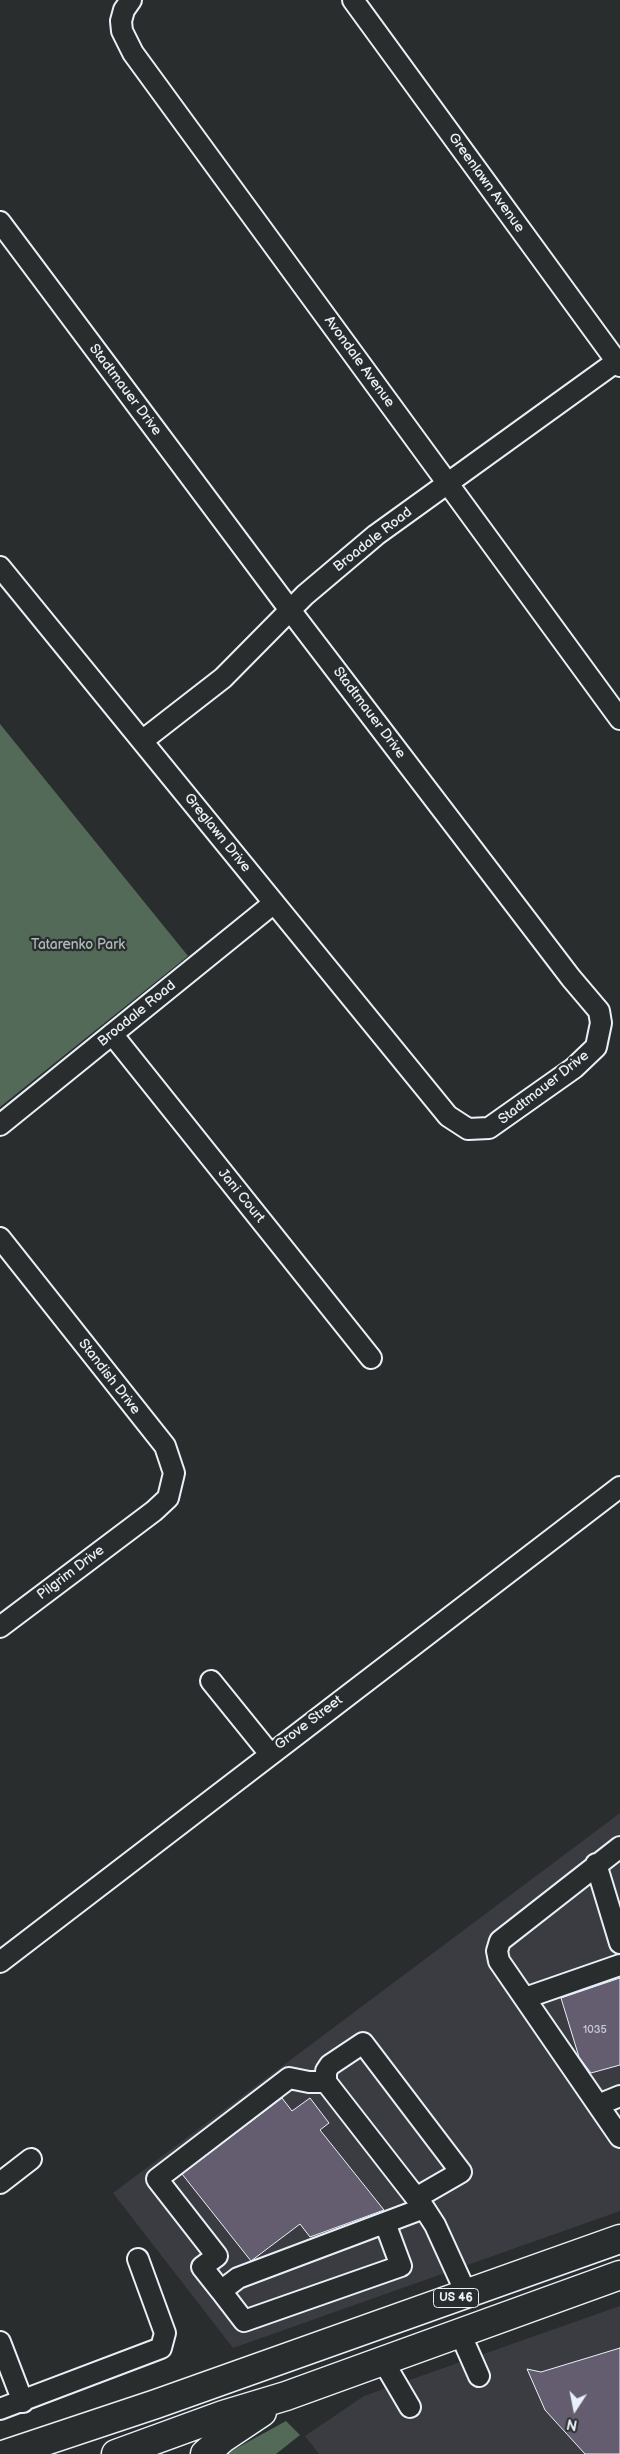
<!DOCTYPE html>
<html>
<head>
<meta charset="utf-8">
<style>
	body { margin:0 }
	#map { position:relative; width:620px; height:2454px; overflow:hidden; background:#2a2d2e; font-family:"Balsamiq Sans",sans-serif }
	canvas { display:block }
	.north { position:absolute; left:550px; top:2384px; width:50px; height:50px; -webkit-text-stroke:4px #2a2d2e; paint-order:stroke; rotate:191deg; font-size:14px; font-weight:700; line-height:20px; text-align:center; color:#e8f1f8 }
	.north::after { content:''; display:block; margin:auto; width:18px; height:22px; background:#e8f1f8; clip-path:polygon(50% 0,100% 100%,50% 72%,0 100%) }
</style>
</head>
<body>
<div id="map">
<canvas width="620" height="2454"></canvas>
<div class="north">N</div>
</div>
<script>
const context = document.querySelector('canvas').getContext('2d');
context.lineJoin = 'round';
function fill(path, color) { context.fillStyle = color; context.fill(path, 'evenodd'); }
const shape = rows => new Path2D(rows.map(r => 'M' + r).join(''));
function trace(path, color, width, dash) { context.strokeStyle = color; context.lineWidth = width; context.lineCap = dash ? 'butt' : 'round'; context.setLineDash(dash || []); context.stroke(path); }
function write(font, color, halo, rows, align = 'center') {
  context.font = font + ' "Balsamiq Sans",sans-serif'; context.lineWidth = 4.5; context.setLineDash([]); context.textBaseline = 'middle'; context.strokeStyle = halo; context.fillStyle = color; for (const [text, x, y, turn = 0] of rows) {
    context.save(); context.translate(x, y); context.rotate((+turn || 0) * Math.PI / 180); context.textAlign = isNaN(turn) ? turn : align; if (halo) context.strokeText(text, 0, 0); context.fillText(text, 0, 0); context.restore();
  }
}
fill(shape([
	[620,1813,620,2211,233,2348,113,2193],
	[620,2306,620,2454,319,2454,305,2436,364,2396]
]), '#3b3b42');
fill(shape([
	[0,724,188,956,0,1107],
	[286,2421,300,2435,276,2454,226,2454]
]), '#526a57');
const building = shape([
	[620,1978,620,2065,591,2073,579,2057,561,1998,620,1978],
	[282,2098,292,2111,310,2098,329,2123,320,2130,384,2210,310,2237,300,2224,251,2261,182,2174,282,2098],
	[620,2348,620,2454,585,2454,545,2410,527,2369,541,2372,620,2348]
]);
fill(building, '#635d6f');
trace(building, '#e8f1f8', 1);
const minor = shape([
	[131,0,124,10,121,21,122,31,133,53,620,719],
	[353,0,620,366],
	[0,222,290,610,571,978,599,1011,601,1023,596,1047,574,1068,489,1128,468,1129,448,1116,0,567],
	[142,741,223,678,305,595,376,535,620,359],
	[112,1034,371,1358],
	[0,1125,274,903],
	[0,1238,165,1446,174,1473,168,1498,154,1511,0,1627],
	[211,1681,270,1754],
	[620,1847,500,1941,497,1951,499,1961,620,2137],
	[596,1864,620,1943],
	[0,1962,620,1487],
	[525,1998,620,1965],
	[598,2105,620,2096],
	[0,2183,31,2159],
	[416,2198,461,2172,363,2043,330,2065,326,2071,326,2082,424,2208],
	[385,2223,401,2266,244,2321,221,2291,238,2278,424,2208,435,2225,467,2295],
	[221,2291,202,2267,217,2256,157,2179,289,2078,309,2082,326,2082],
	[460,2333,479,2376],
	[0,2342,23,2402],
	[383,2361,410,2407],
	[0,2409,161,2348,165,2333,138,2259]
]);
const highway = shape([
	[6,2454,156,2404,620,2239],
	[116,2454,223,2415,286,2396,620,2275],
	[205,2454,223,2438,262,2412]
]);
trace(minor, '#e8f1f8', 24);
trace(highway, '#e8f1f8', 31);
trace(minor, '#2a2d2e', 20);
trace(highway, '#2a2d2e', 28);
write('11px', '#c7ccd6', null, [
	["1035",595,2030]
]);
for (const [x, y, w] of [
	[456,2298,45]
]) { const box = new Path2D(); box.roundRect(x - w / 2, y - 9.5, w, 19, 4); context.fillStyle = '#2a2d2e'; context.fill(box); trace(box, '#e8f1f8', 1); }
write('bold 12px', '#e8f1f8', null, [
	["US 46",456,2298]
]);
write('14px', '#e8f1f8', '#2a2d2e', [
	["Greenlawn Avenue",486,183,54],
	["Avondale Avenue",359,362,54],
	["Stadtmauer Drive",125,390,53],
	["Broadale Road",373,540,-38],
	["Stadtmauer Drive",369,713,53],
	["Greglawn Drive",217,833,51],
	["Broadale Road",137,1014,-39],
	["Stadtmauer Drive",544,1088,-38],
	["Jani Court",241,1196,51],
	["Standish Drive",109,1377,52],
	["Pilgrim Drive",71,1573,-37],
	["Grove Street",309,1723,-37]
]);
write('14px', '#acbbb8', '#2a2d2e', [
	["Tatarenko Park",78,945]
]);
</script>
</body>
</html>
